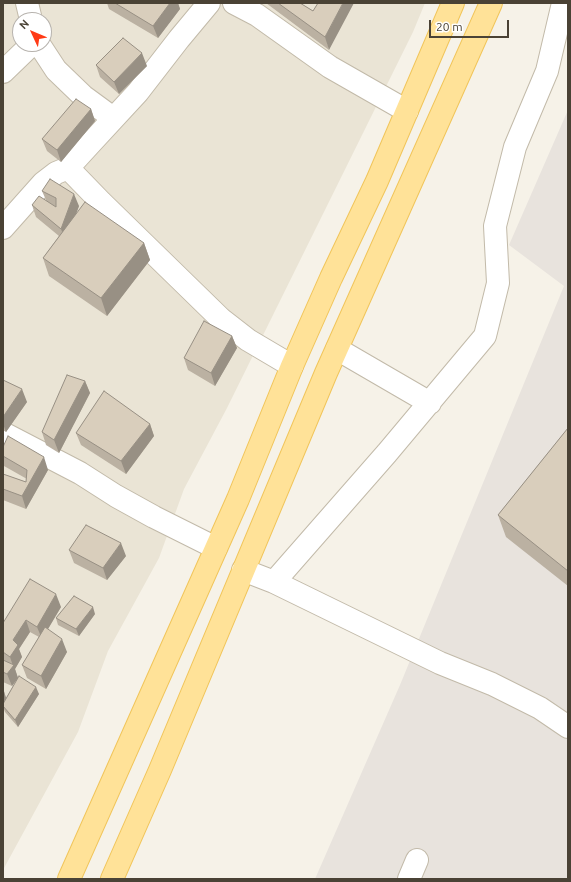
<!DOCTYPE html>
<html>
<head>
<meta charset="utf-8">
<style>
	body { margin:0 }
	#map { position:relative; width:571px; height:882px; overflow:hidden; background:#f6f2e8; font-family:Ubuntu,sans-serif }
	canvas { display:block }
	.frame { position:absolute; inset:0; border:4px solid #4a4235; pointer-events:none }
	.north { position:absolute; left:12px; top:12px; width:40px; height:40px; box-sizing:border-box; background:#fff; border:1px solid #b7b3ae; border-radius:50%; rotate:314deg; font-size:11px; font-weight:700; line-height:16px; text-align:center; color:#4a4235 }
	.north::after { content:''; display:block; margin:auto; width:14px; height:18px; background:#ff3a16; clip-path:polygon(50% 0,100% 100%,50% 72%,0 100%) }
	.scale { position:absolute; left:429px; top:20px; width:80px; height:18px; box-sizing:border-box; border:2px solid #4a4235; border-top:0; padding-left:5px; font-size:12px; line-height:14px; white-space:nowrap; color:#4a4235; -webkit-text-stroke:3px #fff; paint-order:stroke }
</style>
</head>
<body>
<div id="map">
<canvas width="571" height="882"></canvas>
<div class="frame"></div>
<div class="north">N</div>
<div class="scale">20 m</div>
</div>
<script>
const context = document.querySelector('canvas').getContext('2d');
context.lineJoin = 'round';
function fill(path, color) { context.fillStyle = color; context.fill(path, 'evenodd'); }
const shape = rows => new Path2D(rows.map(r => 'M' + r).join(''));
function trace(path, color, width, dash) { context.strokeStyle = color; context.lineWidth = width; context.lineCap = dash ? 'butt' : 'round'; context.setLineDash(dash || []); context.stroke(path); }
fill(shape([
	[3,3,425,3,413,32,227,408,184,489,159,558,108,651,78,732,3,870],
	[20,20,44,20,44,44,20,44]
]), '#eae4d5');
fill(shape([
	[568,110,568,879,315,879,400,685,564,286,509,245]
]), '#e8e3dd');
const minor = shape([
	[27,3,31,20],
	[234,3,257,15,330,67,407,111],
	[39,44,56,70,83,96,113,118],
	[3,72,32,44],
	[68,168,101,202,221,319,248,340,292,366],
	[3,228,43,183,56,173,68,168,90,144,138,92,179,39,209,3],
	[337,349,430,403],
	[3,433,80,473,116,496,154,517,216,548],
	[243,570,274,582,440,663,492,684,540,708,568,727],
	[274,582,387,453,485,336,498,283,495,226,515,147,547,71,563,3],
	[409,879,417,860]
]);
const major = shape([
	[69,879,238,499,292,366,331,278,377,181,453,3],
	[112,879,160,770,326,373,491,3]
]);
trace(minor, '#c2baa9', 24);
trace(major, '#f1c55a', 24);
trace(minor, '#fff', 22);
trace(major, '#ffe298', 22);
fill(shape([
	[107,3,178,3,180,9,158,38,109,9],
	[266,3,300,3,313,11,318,3,329,50],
	[96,65,147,66,119,94,100,77],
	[91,109,95,121,61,162,47,151,42,139],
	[42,191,79,206,76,214,144,243,150,260,107,316,49,276,43,258,59,236,36,217,32,205,46,200],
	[232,336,237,348,215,386,188,370,184,358],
	[3,380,27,402,6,432,3,430],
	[85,381,90,393,59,453,46,445,42,432],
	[150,424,154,436,126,474,81,445,76,433],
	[568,428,568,586,506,537,498,515],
	[3,447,48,470,26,509,3,500,3,474,26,482,27,479,4,466,3,463],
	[69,550,126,556,107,580,74,563],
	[61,607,48,629,67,652,46,689,27,678,22,665,39,637,30,632,19,649,22,657,15,669,18,678,39,694,18,727,5,712,3,707,3,688,6,698,17,679,12,686,3,682,3,623],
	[95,614,79,636,58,625,56,618]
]), '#bbb1a2');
fill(shape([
	[170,3,178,3,180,9,158,38,153,26],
	[343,3,354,3,329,50,325,37],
	[142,53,147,66,119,94,114,82],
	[91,109,95,121,61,162,57,150],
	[74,194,79,206,66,242,61,229],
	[144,243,150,260,107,316,101,298],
	[232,336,237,348,215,386,211,373],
	[85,381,90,393,59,453,54,440],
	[22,389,27,402,6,432,3,424,3,417],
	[150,424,154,436,126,474,121,461],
	[44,457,48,470,26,509,22,496],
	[121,543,126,556,107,580,103,568],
	[56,594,61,607,42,639,37,627],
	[93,607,95,614,79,636,76,629],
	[26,620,30,632,19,649,22,657,15,669,18,678,12,686,7,674,13,666,10,657,13,640],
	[62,639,67,652,46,689,41,676],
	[36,687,39,694,18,727,15,720],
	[3,688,6,698,3,704]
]), '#989084');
const building = shape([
	[115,3,170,3,153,26,115,3],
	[278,3,300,3,313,11,318,3,343,3,325,37,278,3],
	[123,38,142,53,114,82,96,65,123,38],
	[76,99,91,109,57,150,42,139,76,99],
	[50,179,74,194,61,229,32,205,39,196,56,207,56,198,42,191,50,179],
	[85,202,144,243,101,298,43,258,85,202],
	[204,321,232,336,211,373,184,358,204,321],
	[67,375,85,381,54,440,42,432,67,375],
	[3,380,22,389,3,417,3,380],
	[104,391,150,424,121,461,76,433,104,391],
	[568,428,568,571,498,515,568,428],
	[8,436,44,457,22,496,3,489,3,474,26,482,27,470,3,456,3,447,8,436],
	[86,525,121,543,103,568,69,550,86,525],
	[30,579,56,594,37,627,26,620,13,640,18,645,10,657,3,652,3,623,30,579],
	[74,596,93,607,76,629,56,618,74,596],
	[45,627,62,639,41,676,22,665,45,627],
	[3,660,14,665,7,674,3,672,3,660],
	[19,676,36,687,15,720,3,706,3,704,19,676]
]);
fill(building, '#d9cebc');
trace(building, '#989084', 1);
</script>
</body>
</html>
